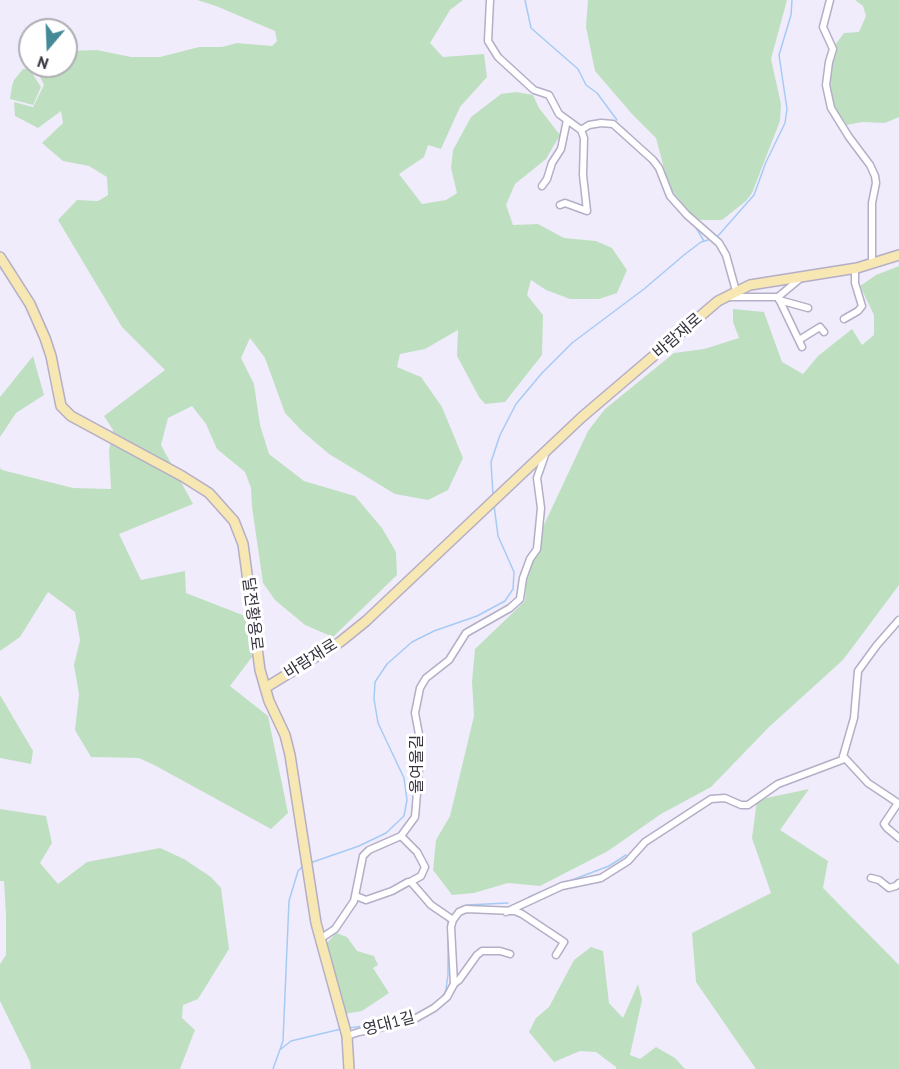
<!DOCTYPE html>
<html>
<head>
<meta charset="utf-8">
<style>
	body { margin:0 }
	#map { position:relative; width:899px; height:1069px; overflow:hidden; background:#f1ecfc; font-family:"PT Sans",sans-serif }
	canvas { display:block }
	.north { position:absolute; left:18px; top:18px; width:60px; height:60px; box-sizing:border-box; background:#fff; border:2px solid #afadb2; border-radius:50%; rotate:199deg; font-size:16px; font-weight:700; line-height:24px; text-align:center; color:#36333e }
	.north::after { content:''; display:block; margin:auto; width:21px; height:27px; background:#448996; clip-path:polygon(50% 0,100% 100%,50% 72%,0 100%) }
</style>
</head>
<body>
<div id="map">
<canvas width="899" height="1069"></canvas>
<div class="north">N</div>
</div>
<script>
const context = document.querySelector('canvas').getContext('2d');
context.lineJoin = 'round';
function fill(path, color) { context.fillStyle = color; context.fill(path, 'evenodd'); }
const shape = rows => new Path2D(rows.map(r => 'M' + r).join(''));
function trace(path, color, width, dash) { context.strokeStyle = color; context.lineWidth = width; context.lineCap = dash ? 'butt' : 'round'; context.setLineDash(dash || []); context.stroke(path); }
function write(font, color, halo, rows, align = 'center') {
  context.font = font + ' "PT Sans","Noto Sans KR",sans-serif'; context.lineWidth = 6; context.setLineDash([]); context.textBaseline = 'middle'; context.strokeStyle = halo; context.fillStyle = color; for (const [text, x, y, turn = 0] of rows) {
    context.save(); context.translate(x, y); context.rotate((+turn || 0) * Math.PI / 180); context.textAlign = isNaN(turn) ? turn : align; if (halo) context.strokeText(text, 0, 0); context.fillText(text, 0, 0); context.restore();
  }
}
fill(shape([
	[197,0,463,0,450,10,430,43,443,57,484,54,487,77,460,107,441,149,428,145,424,157,399,174,422,204,446,200,457,193,451,168,453,150,471,117,501,94,516,92,533,95,539,108,560,135,546,159,515,184,506,205,513,225,538,224,564,238,596,241,612,248,627,270,617,293,599,299,570,299,546,290,531,280,527,295,543,315,542,355,505,402,485,404,479,397,457,356,458,330,425,349,400,354,397,367,421,377,442,407,463,458,448,490,428,500,395,494,329,454,302,431,285,413,265,358,250,338,241,358,254,384,260,425,269,454,304,481,355,496,382,528,396,552,397,575,333,637,305,625,275,600,263,583,252,507,251,488,245,472,217,449,206,424,192,406,168,418,161,445,193,504,119,534,141,580,185,571,186,593,245,616,252,657,230,686,268,716,288,813,271,829,156,766,139,758,91,757,75,730,79,694,74,665,80,640,75,612,48,592,20,637,0,651,0,468,2,470,73,488,111,489,109,451,113,430,104,416,165,370,122,327,58,220,77,200,98,201,108,195,107,177,89,166,63,161,42,143,63,123,61,111,38,128,15,116,14,102,33,107,44,85,36,69,40,66,66,66,66,51,97,50,131,57,160,57,199,47,222,47,237,43,272,46,277,41,275,31,216,6],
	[588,0,787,0,771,59,781,104,780,121,752,193,746,201,722,220,696,220,669,187,656,138,632,114,595,71,586,27],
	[855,0,899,0,899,117,885,123,862,122,847,125,834,106,830,82,835,45,844,33,859,32,866,16,863,6],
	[32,68,32,73,41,87,33,105,10,99,12,86,14,80,23,69],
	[899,266,899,585,843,660,769,727,711,787,661,814,608,851,540,886,508,883,474,893,452,895,433,870,436,840,450,816,474,716,472,682,475,649,525,601,528,559,588,431,605,409,674,353,704,349,739,338,733,322,733,309,764,312,782,362,803,374,818,356,852,329,862,345,874,335,874,315,860,286,876,275],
	[33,356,44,395,16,413,0,437,0,397],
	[0,695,33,751,31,764,0,758],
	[809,789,780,830,828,861,823,888,899,965,899,1069,756,1069,696,982,692,933,771,893,752,838,757,800],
	[0,809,46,816,52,843,40,863,58,884,87,862,160,848,184,859,211,877,221,888,229,949,198,999,183,1005,182,1018,195,1030,180,1069,31,1069,30,1062,0,1001,0,964,6,955,6,915,4,881,0,881],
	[336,933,347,937,357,951,374,956,378,965,373,968,389,993,362,1011,344,1014,327,948,327,943],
	[591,947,603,951,609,1003,623,1018,638,984,642,1000,630,1055,640,1059,656,1047,675,1058,685,1069,616,1069,616,1067,596,1052,580,1051,554,1062,529,1032,536,1018,549,1007,574,960]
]), '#bee0c1');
trace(shape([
	[525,0,531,28,578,69,586,85,597,93,617,120],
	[622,127,656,160],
	[695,226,704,241],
	[717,237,754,195,766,162,785,123,787,109,779,55,791,15,792,0],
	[493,495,491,462,500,435,516,404,542,373,572,343,644,289,684,255,701,242,708,240],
	[310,863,359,846,386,833,404,816,407,800,404,778,378,723,374,699,375,682,387,664,412,642,434,631,477,616,505,601,513,589,514,572,498,536,494,505],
	[564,883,609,866,626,855],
	[529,897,559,884],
	[462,908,467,905,508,903],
	[451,917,458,910],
	[443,996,446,990,448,974,448,921],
	[349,1028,385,1023,409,1018,433,1005],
	[281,1049,291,1041,341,1029],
	[273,1069,283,1041,289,901,298,871,303,866]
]), '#a5cbf5', 1.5);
const street = shape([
	[490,0,488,41,498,57,534,90,549,95,559,114,581,130,589,125,601,123,613,124,653,160,659,168,670,196,687,215,719,243,726,255,736,291],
	[830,0,823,27,833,49,829,62,826,85,831,108,849,137,870,165,875,176,876,183,872,203,872,263],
	[542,186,547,179,552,163,561,149,567,120],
	[560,205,565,203,587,211,583,175,584,138,581,130],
	[729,297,778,297,802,277],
	[778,297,802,347],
	[779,300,808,308],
	[844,319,858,311,862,306,855,283,855,268],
	[799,340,820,327,824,332],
	[843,756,868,783,898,803,884,824,887,828,899,838],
	[401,836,417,852,425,867,421,876,410,882],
	[871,878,879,880,889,888,896,886,899,883],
	[356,896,366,900,392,891,408,882,411,882,431,905,453,920],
	[506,912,562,886,601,878,628,861,645,842,711,799,725,798,741,805,748,805,778,784,842,760,854,718,858,671,877,645,899,620],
	[320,939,335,929,354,901,363,856,369,850,401,836,415,817,421,745,415,713,420,688,426,678,449,660,466,633,510,608,520,599,523,578,530,559,537,549,541,508,537,478,545,455],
	[454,984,459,980,477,955,482,951,500,951,510,954],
	[347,1036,359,1032,411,1021,434,1008,447,997,454,984,451,927,453,920,459,912,466,909,515,911,522,914,564,942,556,955]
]);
const secondary = shape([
	[0,257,30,304,45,338,51,356,61,406,71,416,182,476,209,493,234,521,243,544,260,670,269,701,285,735,290,755,316,923,347,1036,349,1069],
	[265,688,340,642,366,621,582,417,718,301,750,285,857,268,899,255]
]);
trace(street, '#b4aec6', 9);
trace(secondary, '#b4aec6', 12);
trace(street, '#fff', 6);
trace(secondary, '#f7e7b3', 9);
write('16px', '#36333e', '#fff', [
	["바람재로",678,336,-41],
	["달전황용로",252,614,83],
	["바람재로",311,659,-32],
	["울여울길",417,764,-90],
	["영대1길",389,1024,-15]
]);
</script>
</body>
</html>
